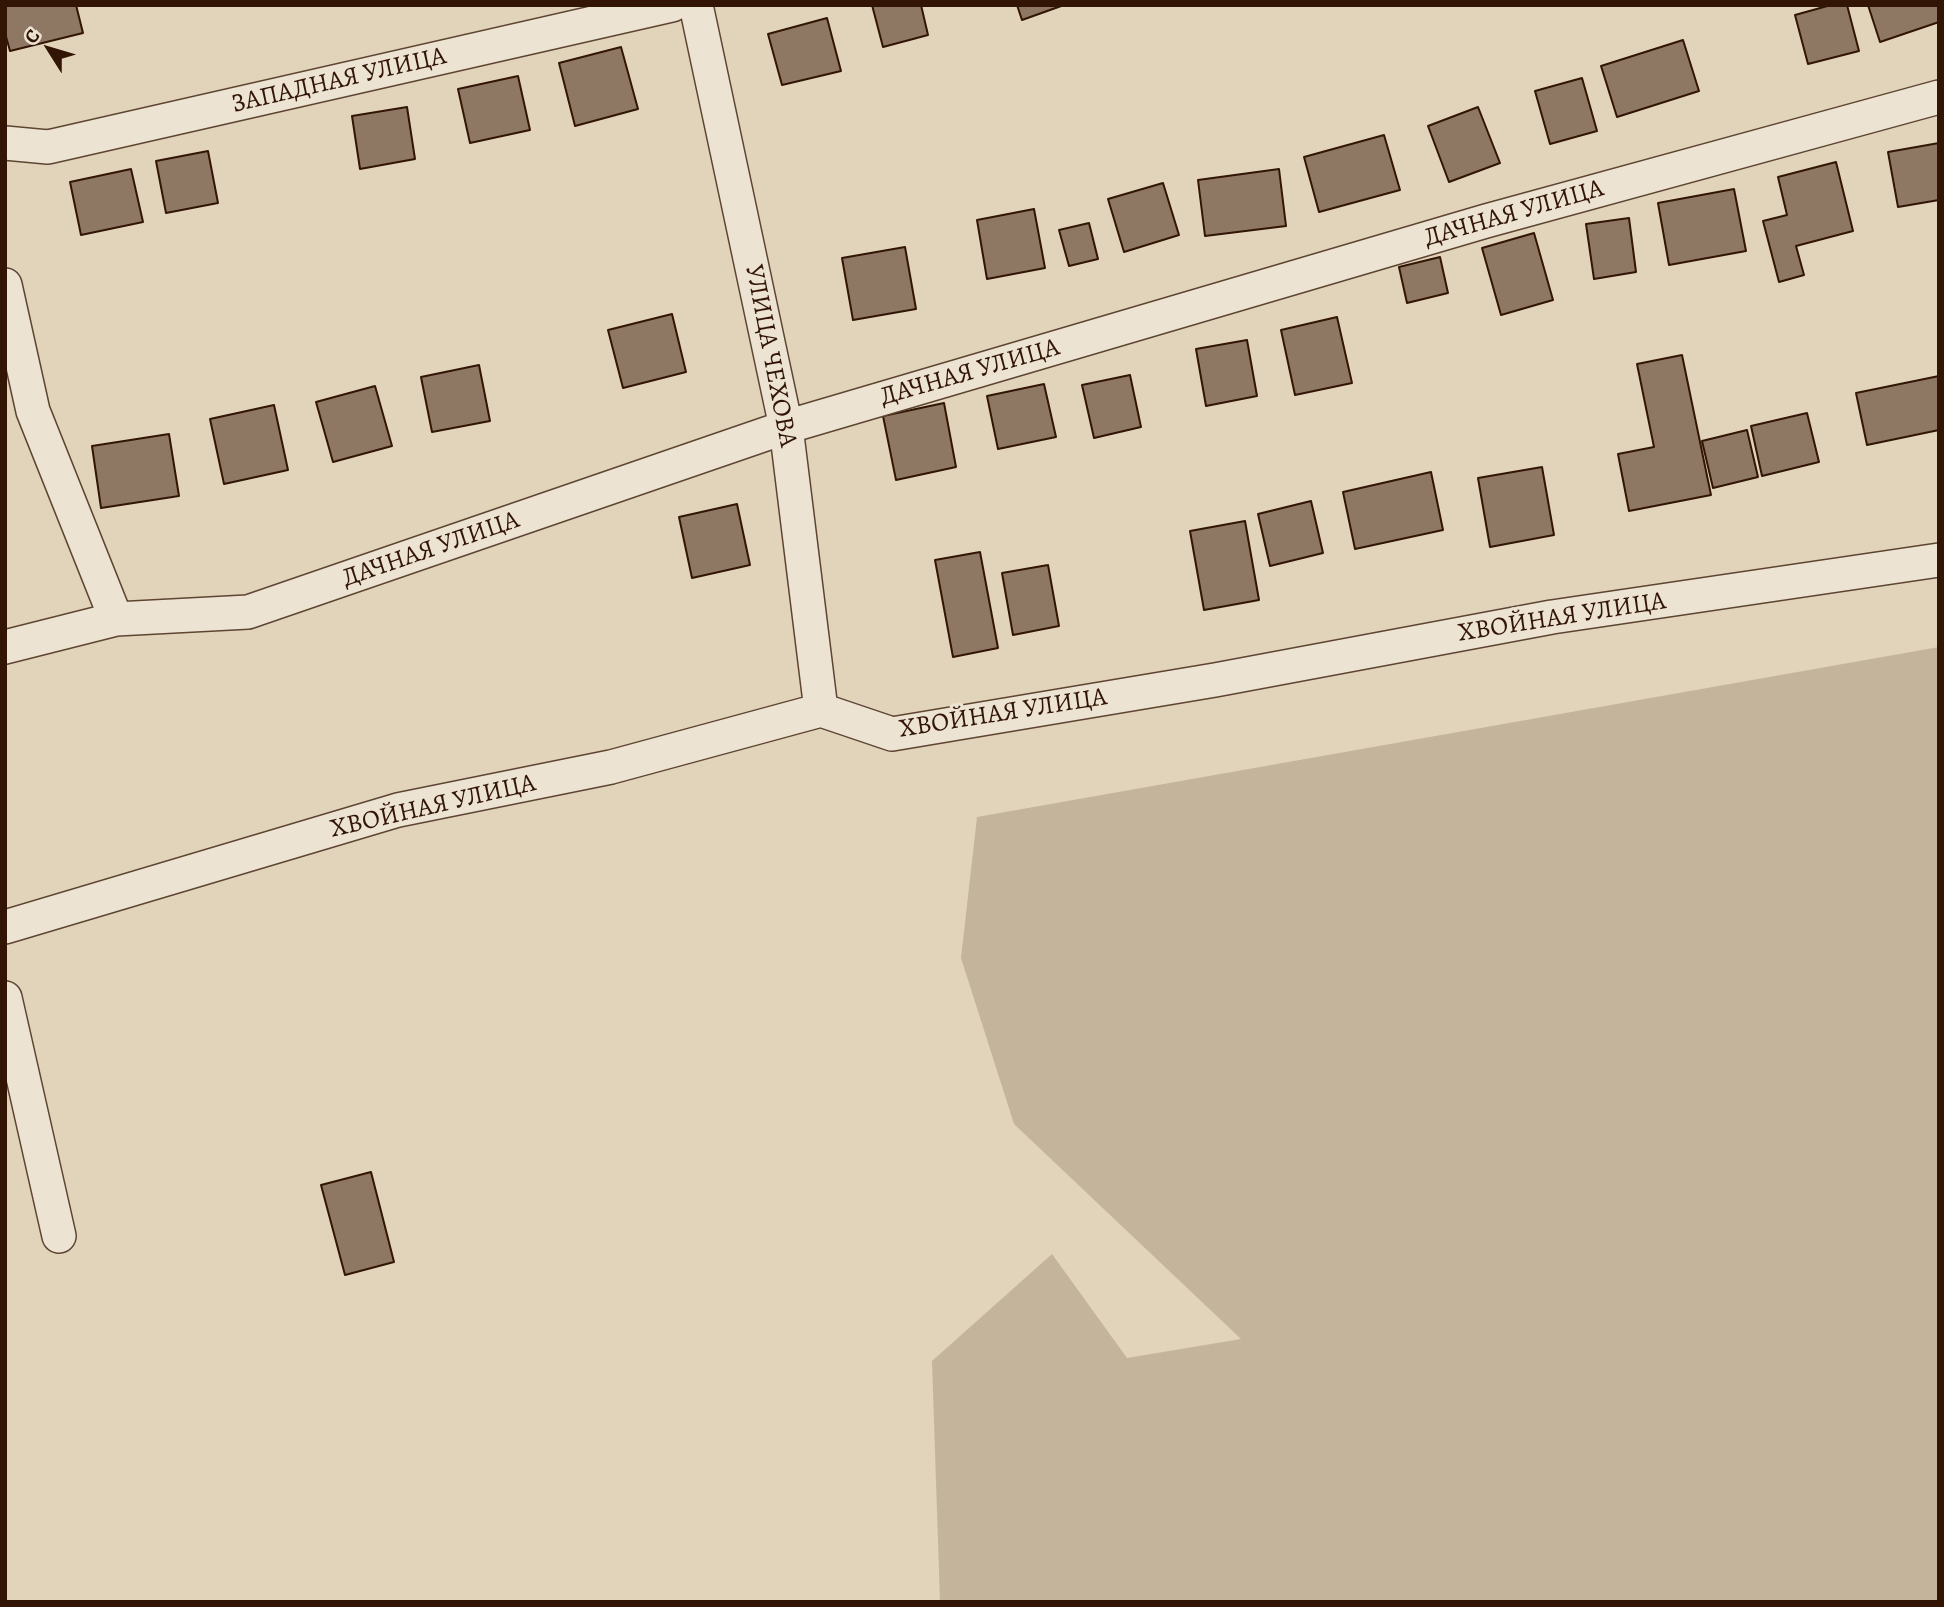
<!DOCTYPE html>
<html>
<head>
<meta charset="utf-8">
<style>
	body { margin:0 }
	#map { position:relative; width:1944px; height:1607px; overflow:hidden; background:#e2d4bb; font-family:Alegreya,serif }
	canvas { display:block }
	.frame { position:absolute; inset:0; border:7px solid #321505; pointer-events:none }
	.north { position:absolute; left:14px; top:14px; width:70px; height:70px; -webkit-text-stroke:5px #ece3d3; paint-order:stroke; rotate:307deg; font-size:19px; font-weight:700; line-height:28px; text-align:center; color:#321505 }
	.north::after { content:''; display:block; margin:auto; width:24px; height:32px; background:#321505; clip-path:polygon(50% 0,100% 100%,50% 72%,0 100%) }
</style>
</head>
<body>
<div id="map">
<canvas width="1944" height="1607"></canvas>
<div class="frame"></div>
<div class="north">С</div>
</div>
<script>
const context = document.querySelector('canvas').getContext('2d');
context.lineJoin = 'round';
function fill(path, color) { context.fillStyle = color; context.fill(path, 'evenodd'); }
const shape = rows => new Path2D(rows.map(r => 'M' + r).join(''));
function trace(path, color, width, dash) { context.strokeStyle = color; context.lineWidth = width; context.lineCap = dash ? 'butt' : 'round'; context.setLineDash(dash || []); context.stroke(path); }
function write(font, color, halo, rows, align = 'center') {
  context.font = font + ' Alegreya,serif'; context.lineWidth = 6; context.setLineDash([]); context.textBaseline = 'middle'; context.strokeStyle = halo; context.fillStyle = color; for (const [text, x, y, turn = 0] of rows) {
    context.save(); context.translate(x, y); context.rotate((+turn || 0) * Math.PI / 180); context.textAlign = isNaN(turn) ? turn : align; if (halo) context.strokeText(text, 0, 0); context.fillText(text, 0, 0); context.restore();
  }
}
fill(shape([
	[1939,647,1939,1602,940,1602,932,1361,1052,1254,1127,1358,1241,1339,1014,1124,961,958,977,817]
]), '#c4b49c');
const building = shape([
	[5,5,76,5,83,33,10,51,5,33,5,5],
	[872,5,921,5,928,35,883,47,872,5],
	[1017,5,1064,5,1022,20,1017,5],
	[1831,5,1847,5,1859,51,1808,64,1795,15,1831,5],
	[1868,5,1939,5,1939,22,1880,42,1868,5],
	[827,18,841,71,782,85,768,34,827,18],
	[1683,40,1699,91,1617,117,1601,66,1683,40],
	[621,47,638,109,575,126,559,63,621,47],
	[518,76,530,130,470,143,458,89,518,76],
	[1582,78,1597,131,1550,144,1535,91,1582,78],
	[407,107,415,159,360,169,352,116,407,107],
	[1478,107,1500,163,1449,182,1428,126,1478,107],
	[1384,135,1400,190,1319,212,1304,157,1384,135],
	[1939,143,1939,200,1898,207,1888,152,1939,143],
	[208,151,218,203,166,213,156,161,208,151],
	[1836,162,1853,231,1796,246,1804,275,1779,282,1763,221,1787,215,1778,177,1836,162],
	[131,169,143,222,81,235,70,182,131,169],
	[1279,169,1286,226,1205,236,1198,180,1279,169],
	[1163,183,1179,235,1124,252,1108,199,1163,183],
	[1734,189,1746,251,1669,265,1658,203,1734,189],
	[1034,209,1045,268,987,279,977,220,1034,209],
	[1629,218,1636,272,1594,279,1586,224,1629,218],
	[1089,223,1098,259,1069,266,1059,230,1089,223],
	[1534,233,1553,300,1501,315,1482,248,1534,233],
	[905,247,916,309,853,320,842,258,905,247],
	[1440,257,1448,293,1407,303,1399,267,1440,257],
	[672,314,686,372,623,388,608,330,672,314],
	[1337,317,1352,383,1295,395,1281,330,1337,317],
	[1247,340,1257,396,1206,406,1196,349,1247,340],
	[1682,355,1711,495,1629,511,1618,454,1654,447,1637,364,1682,355],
	[479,365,490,421,432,432,421,377,479,365],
	[1130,375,1141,427,1094,438,1082,385,1130,375],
	[1939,376,1939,430,1867,445,1856,393,1939,376],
	[1044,384,1056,437,998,449,987,396,1044,384],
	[375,386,392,446,333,462,316,402,375,386],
	[944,403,956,467,896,480,883,416,944,403],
	[274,405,288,470,224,484,210,419,274,405],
	[1807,413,1819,462,1762,476,1751,426,1807,413],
	[1747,430,1758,477,1713,488,1702,441,1747,430],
	[169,434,179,496,101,508,92,446,169,434],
	[1542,467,1554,535,1490,547,1478,478,1542,467],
	[1431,472,1443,530,1355,549,1343,492,1431,472],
	[1311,501,1323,553,1270,566,1258,514,1311,501],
	[737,504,750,565,692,578,679,517,737,504],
	[1245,521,1259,600,1204,610,1190,531,1245,521],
	[980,552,998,648,953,657,935,560,980,552],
	[1048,565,1059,626,1013,635,1002,573,1048,565],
	[371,1172,394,1262,345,1275,321,1185,371,1172]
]);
fill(building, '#8e7864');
trace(building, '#321505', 2);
const minor = shape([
	[696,5,786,427,821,710],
	[5,143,48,147,672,5],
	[5,285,33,411,116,619],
	[5,647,116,619,248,612,786,427,1486,221,1939,97],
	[5,927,398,810,611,767,821,710,892,734,1215,680,1552,617,1939,560],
	[5,998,59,1236]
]);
trace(minor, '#5e4532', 36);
trace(minor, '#ece3d3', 33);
write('26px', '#321505', '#ece3d3', [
	["ЗАПАДНАЯ УЛИЦА",339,81,-13],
	["ДАЧНАЯ УЛИЦА",1514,214,-16],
	["УЛИЦА ЧЕХОВА",770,356,79],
	["ДАЧНАЯ УЛИЦА",970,373,-16],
	["ДАЧНАЯ УЛИЦА",431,550,-19],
	["ХВОЙНАЯ УЛИЦА",1562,618,-9],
	["ХВОЙНАЯ УЛИЦА",1003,714,-9],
	["ХВОЙНАЯ УЛИЦА",433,807,-13]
]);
</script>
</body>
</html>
